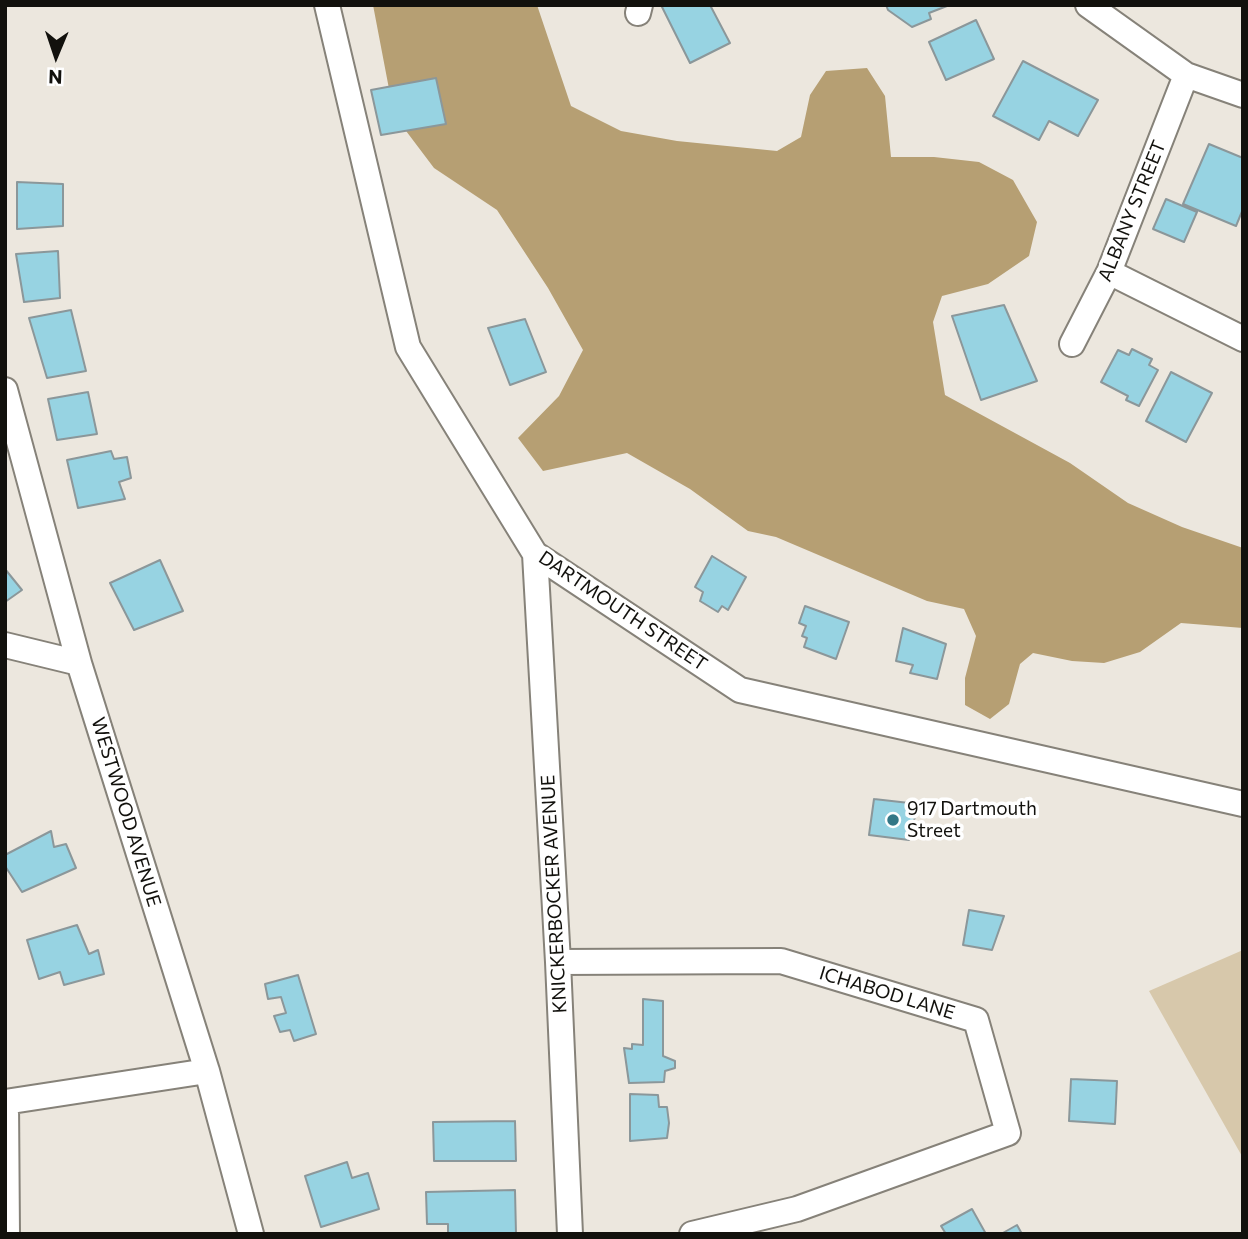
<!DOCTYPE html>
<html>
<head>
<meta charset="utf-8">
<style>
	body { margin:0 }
	#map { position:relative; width:1248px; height:1239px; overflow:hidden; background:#ece7de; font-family:Commissioner,sans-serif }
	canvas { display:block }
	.frame { position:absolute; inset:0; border:7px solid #12110d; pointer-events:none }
	.north { position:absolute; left:21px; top:21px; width:70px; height:70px; -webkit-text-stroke:5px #fff; paint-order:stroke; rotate:182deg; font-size:19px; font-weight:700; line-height:28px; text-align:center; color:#12110d }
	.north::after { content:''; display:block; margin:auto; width:24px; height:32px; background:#12110d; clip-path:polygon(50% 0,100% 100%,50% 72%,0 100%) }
</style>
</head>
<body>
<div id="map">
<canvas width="1248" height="1239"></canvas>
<div class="frame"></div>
<div class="north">N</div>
</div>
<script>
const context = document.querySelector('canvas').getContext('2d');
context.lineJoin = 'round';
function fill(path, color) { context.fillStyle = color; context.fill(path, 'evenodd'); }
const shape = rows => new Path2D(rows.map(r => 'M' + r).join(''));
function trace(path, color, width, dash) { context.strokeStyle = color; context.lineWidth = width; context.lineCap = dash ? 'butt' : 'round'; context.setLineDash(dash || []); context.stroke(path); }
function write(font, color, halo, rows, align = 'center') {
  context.font = font + ' Commissioner,sans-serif'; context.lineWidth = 7; context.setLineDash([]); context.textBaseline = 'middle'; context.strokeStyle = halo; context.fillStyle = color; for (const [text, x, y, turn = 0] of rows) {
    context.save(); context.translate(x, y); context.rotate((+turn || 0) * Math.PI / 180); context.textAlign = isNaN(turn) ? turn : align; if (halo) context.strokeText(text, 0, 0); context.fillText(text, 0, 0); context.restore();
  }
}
fill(shape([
	[1243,950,1243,1158,1149,991]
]), '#d7c8ab');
fill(shape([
	[373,5,537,5,571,106,621,131,677,141,777,151,801,137,810,95,826,71,867,68,885,96,891,157,934,157,979,162,1013,180,1037,222,1029,256,988,284,942,296,933,322,945,395,1070,463,1128,503,1182,527,1243,548,1243,628,1181,623,1140,652,1104,663,1072,661,1033,653,1020,664,1009,704,990,719,965,705,965,678,976,636,964,609,927,601,776,537,748,531,690,489,627,453,543,471,518,438,559,396,583,350,548,288,497,210,434,168,394,115]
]), '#b69f73');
const building = shape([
	[661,5,710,5,730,43,690,63,661,5],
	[886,5,947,5,947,6,929,13,931,19,912,27,888,10,886,5],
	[976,20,994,59,946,80,929,42,976,20],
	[1023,61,1098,100,1078,136,1049,121,1039,140,993,116,1023,61],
	[436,78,446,124,381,135,371,90,436,78],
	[1209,144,1243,158,1243,209,1236,226,1183,204,1209,144],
	[17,182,63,184,63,226,17,229,17,182],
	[1166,199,1197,212,1184,242,1153,229,1166,199],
	[58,251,60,298,24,302,16,254,58,251],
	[1004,305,1037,381,981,400,952,316,1004,305],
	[71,310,86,371,47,378,29,318,71,310],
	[525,319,546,372,510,385,488,328,525,319],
	[1132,349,1152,359,1149,365,1158,370,1139,406,1126,400,1128,396,1101,382,1118,350,1129,355,1132,349],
	[1171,372,1212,393,1186,442,1146,421,1171,372],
	[88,392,97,434,57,440,48,399,88,392],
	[111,451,114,459,127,457,131,478,119,482,125,499,78,508,67,460,111,451],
	[712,556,746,577,728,610,722,606,718,612,700,601,703,592,695,587,712,556],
	[160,560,183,611,134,630,110,583,160,560],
	[5,569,22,590,5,602,5,569],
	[805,606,849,622,836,659,804,647,807,638,802,636,806,626,799,623,805,606],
	[903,628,946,644,937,679,910,673,913,665,896,661,903,628],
	[874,799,918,804,909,840,869,835,874,799],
	[51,831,54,847,66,844,76,868,22,892,5,866,5,855,51,831],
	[969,910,1004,916,992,950,963,945,969,910],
	[77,925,89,954,98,950,104,974,64,985,60,972,39,979,27,940,77,925],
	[298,975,316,1034,294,1041,290,1030,280,1032,274,1016,286,1013,281,997,268,999,265,984,298,975],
	[643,999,663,1001,663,1056,675,1061,675,1068,665,1071,664,1082,629,1083,624,1048,632,1049,632,1044,643,1045,643,999],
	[1071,1079,1117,1081,1115,1124,1069,1121,1071,1079],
	[630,1094,658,1095,659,1107,667,1107,669,1123,667,1138,630,1141,630,1094],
	[515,1121,516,1161,434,1161,433,1122,515,1121],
	[347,1162,352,1178,368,1173,379,1209,321,1227,305,1176,347,1162],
	[515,1190,516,1234,448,1234,448,1224,427,1224,426,1192,515,1190],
	[972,1209,986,1234,946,1234,941,1226,972,1209],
	[1017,1225,1022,1234,1001,1234,1017,1225]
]);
fill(building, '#97d3e2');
trace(building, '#8b979a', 2);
const minor = shape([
	[327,5,408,347,535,554,740,690,1243,804],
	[1088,5,1186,75,1243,95],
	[638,13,640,5],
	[1109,272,1243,339],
	[1072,344,1109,272,1186,75],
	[5,390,79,663,207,1071,251,1234],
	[535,554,558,962,570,1234],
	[5,645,79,663],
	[558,962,781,961,976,1020,1008,1133,797,1209,692,1234],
	[5,1102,207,1071],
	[6,1102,7,1234]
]);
trace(minor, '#868279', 28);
trace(minor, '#fff', 24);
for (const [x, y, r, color] of [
	[893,820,7,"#337786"]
]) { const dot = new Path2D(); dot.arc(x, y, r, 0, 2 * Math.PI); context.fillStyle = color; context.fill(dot); trace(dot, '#fff', 2.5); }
write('19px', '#12110d', '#fff', [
	["ALBANY STREET",1132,211,-68],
	["DARTMOUTH STREET",623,611,34],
	["WESTWOOD AVENUE",126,812,73],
	["KNICKERBOCKER AVENUE",554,894,-93],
	["ICHABOD LANE",887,993,17]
]);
write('19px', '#12110d', '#fff', [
	["917 Dartmouth",907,809],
	["Street",907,831]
], 'left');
</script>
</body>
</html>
